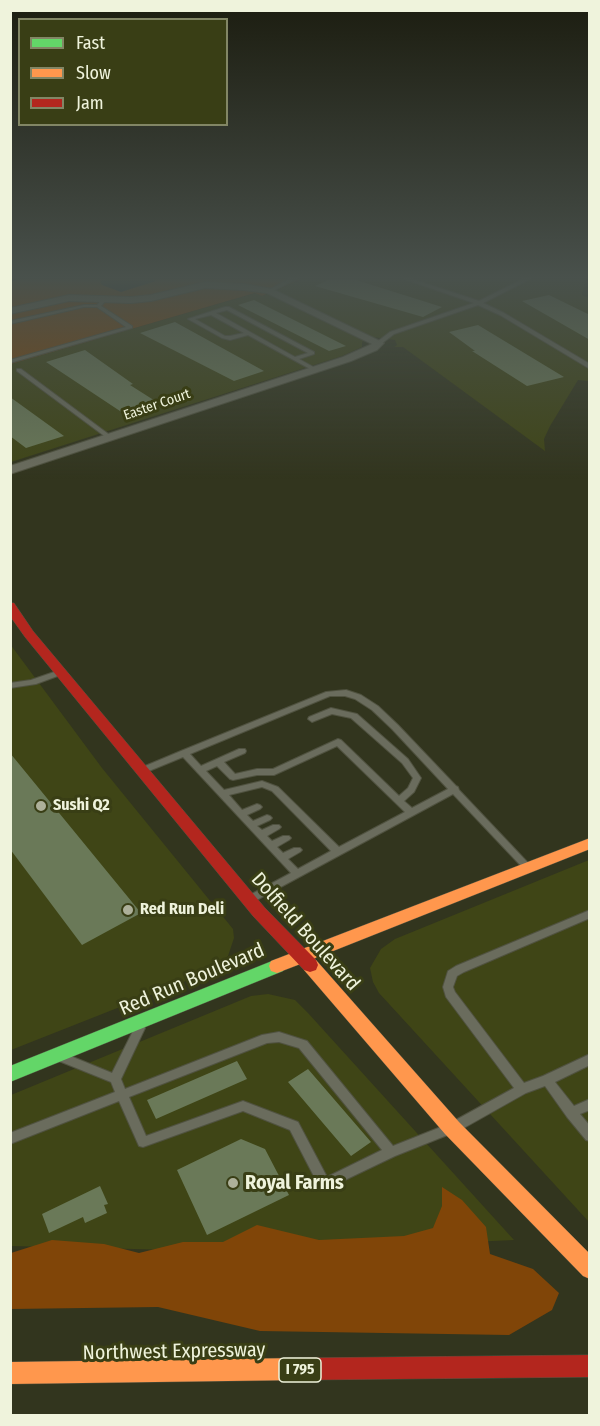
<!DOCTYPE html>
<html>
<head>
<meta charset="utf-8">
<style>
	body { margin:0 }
	#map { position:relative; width:600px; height:1426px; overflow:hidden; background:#32351e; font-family:"Fira Sans Condensed",sans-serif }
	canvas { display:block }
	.frame { position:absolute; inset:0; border:12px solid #eff3dc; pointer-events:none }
	.legend { position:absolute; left:18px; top:18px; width:210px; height:108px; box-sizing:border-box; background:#393e15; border:2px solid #828665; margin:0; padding:8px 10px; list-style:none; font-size:18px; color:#eff3dc }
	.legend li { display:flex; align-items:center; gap:12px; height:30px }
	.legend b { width:30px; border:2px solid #828665 }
</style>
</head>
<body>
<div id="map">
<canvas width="600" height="1426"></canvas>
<div class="frame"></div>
<ul class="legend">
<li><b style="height:8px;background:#63d668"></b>Fast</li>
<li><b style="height:8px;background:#ff974d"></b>Slow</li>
<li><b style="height:8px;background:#b3261e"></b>Jam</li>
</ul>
</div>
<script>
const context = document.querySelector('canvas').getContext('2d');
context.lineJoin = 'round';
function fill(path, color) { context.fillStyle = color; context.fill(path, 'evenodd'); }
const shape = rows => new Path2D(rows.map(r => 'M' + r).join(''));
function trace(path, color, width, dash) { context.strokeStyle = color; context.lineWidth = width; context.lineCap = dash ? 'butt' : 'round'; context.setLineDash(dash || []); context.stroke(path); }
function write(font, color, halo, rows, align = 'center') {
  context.font = font + ' "Fira Sans Condensed",sans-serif'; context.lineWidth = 6; context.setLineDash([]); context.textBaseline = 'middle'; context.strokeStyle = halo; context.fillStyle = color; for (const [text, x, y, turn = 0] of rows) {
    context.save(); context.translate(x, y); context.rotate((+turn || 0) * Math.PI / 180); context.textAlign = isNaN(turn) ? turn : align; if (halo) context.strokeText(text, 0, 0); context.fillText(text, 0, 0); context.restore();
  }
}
fill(shape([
	[302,279,586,279,582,295,589,298,589,381,578,380,550,426,544,439,545,451,403,347,394,347,397,345,395,340,373,337,362,342,362,347,342,356,11,462,11,364,256,293,263,296],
	[10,644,102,768,233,929,234,938,228,956,219,965,206,973,11,1050],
	[589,860,589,1222,379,993,373,982,370,968,381,949,395,939],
	[268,994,295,1000,308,1013,514,1240,256,1252,11,1246,11,1095,251,996]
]), '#3f4516');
fill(shape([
	[17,279,302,279,262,296,255,293,11,364,11,282],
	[442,1187,462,1200,486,1227,490,1254,533,1269,559,1293,552,1310,509,1335,260,1331,158,1307,11,1309,11,1253,52,1240,104,1244,139,1253,183,1242,223,1242,257,1225,319,1240,404,1236,433,1228,442,1206]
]), '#804508');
fill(shape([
	[102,280,153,279,156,281,121,292,102,285,100,281]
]), '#1b2e36');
fill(shape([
	[331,279,353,279,442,307,423,317,315,286],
	[549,295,590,315,590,340,522,301],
	[254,300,346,346,329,351,238,305],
	[175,322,264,371,234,381,140,333],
	[478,325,564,377,527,386,472,351,475,351,449,332],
	[85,350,133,384,130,385,160,404,126,415,46,362],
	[10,397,64,436,26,448,10,436],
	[10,753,141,913,82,945,10,849],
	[237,1061,247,1079,156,1119,147,1100],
	[308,1069,371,1142,351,1156,288,1082],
	[241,1139,265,1149,289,1195,207,1235,177,1170],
	[100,1186,108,1204,104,1205,107,1213,85,1223,83,1217,49,1233,42,1214]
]), '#6a7958');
const lane = shape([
	[289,279,296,279,271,292,267,291,289,279],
	[404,279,412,279,479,301,523,279,530,279,483,303,504,313,590,364,590,369,500,315,478,305,394,334,381,344,377,344,377,342,390,332,474,303,404,279],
	[104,297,108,298,101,306,132,326,132,328,10,363,10,360,126,327,97,307,84,307,10,324,10,321,84,305,97,305,104,297],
	[225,307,229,307,314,352,314,354,299,359,317,369,312,370,248,335,230,340,222,338,188,319,225,307],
	[227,310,308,353,295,357,216,313,227,310],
	[211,315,244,333,230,336,225,336,195,319,211,315],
	[17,369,21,369,111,436,111,438,107,438,17,371,17,369],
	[60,670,63,670,64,672,63,674,36,684,10,688,10,683,31,680,60,670],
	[346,690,361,695,378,706,398,725,456,786,458,787,459,790,530,865,532,867,530,869,524,869,453,794,251,903,248,902,246,899,248,896,291,873,183,757,144,773,138,773,137,771,138,769,181,751,326,692,346,690],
	[330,696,345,696,355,699,372,710,392,729,448,789,412,808,404,801,414,792,421,778,408,759,357,714,331,708,309,717,308,719,312,722,332,714,351,718,402,763,413,778,408,788,399,796,341,740,338,739,273,769,257,769,235,774,224,762,245,753,246,751,245,749,239,749,201,766,190,754,330,696],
	[337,746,405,812,339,847,278,787,262,781,224,790,206,771,217,766,230,779,233,780,257,775,274,775,337,746],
	[262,787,272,791,331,851,298,869,288,859,300,852,302,850,300,848,294,848,283,853,277,847,289,840,291,838,289,836,283,836,272,841,267,836,279,829,281,827,279,825,273,825,262,830,257,826,270,820,272,818,270,816,267,815,253,821,247,815,260,809,262,807,260,805,257,804,242,810,229,795,262,787],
	[590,910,590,918,464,972,457,976,453,987,455,992,524,1083,543,1076,590,1054,590,1065,555,1082,574,1106,590,1099,590,1110,580,1114,590,1126,590,1141,586,1140,567,1117,545,1086,526,1093,462,1129,458,1130,454,1129,452,1125,454,1121,514,1088,446,997,443,987,448,971,456,966,590,910],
	[140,1023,144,1025,145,1028,121,1079,125,1089,262,1035,279,1032,307,1041,393,1146,446,1125,450,1126,452,1130,450,1134,395,1156,324,1190,320,1188,290,1130,243,1111,143,1147,139,1146,119,1101,10,1144,10,1133,115,1092,111,1082,59,1061,57,1058,59,1055,63,1053,112,1073,136,1025,140,1023],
	[279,1042,299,1048,382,1150,327,1177,298,1122,243,1101,146,1136,129,1097,267,1043,279,1042]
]);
const street = shape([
	[205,282,244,284,272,289,384,343,377,350,351,361,10,474,10,466,343,357,372,344,267,293,244,290,205,288,151,301,131,303,69,301,10,314,10,308,69,295,131,297,151,295,205,282]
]);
const fast = shape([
	[277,959,283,961,285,966,283,971,10,1082,10,1066,277,959]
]);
const slow = shape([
	[590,838,590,849,313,959,316,960,459,1122,590,1254,590,1279,583,1276,445,1134,304,970,303,963,277,973,271,971,269,966,271,961,590,838],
	[301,1358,309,1361,312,1369,309,1377,301,1380,10,1384,10,1362,301,1358]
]);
const jam = shape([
	[10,603,14,603,33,631,265,908,316,960,318,965,316,970,310,972,304,970,253,916,25,637,10,616,10,603],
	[590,1355,590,1377,301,1380,293,1377,290,1369,293,1361,301,1358,590,1355]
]);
trace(lane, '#505240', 2);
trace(street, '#505240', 2);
trace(fast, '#505240', 1);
trace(slow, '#505240', 1);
trace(jam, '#505240', 1);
fill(lane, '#6a6c5d');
fill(street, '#6a6c5d');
fill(fast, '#63d668');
fill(slow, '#ff974d');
fill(jam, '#b3261e');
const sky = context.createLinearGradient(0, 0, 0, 479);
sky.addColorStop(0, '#1c1d10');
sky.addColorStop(0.58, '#49514c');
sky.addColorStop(1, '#49514c00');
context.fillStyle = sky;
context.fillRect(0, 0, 600, 479);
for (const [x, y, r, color] of [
	[41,806,6,"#adb09a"],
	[128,910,6,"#adb09a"],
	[233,1183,6,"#adb09a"]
]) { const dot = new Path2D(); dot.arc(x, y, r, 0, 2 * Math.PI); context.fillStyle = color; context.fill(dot); trace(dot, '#393e15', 2); }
write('14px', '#eff3dc', '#393e15', [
	["Easter Court",157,405,-19]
]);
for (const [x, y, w] of [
	[300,1370,42]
]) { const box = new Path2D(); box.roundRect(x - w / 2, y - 12, w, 24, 4.5); context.fillStyle = '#393e15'; context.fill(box); trace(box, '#eff3dc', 1.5); }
write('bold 15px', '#eff3dc', null, [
	["I 795",300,1370]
]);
write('bold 16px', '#eff3dc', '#393e15', [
	["Sushi Q2",53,806],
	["Red Run Deli",140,910]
], 'left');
write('20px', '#eff3dc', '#393e15', [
	["Dolfield Boulevard",305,932,48],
	["Red Run Boulevard",192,980,-23],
	["Northwest Expressway",174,1352,-1]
]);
write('bold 20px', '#eff3dc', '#393e15', [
	["Royal Farms",245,1183]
], 'left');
</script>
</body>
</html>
